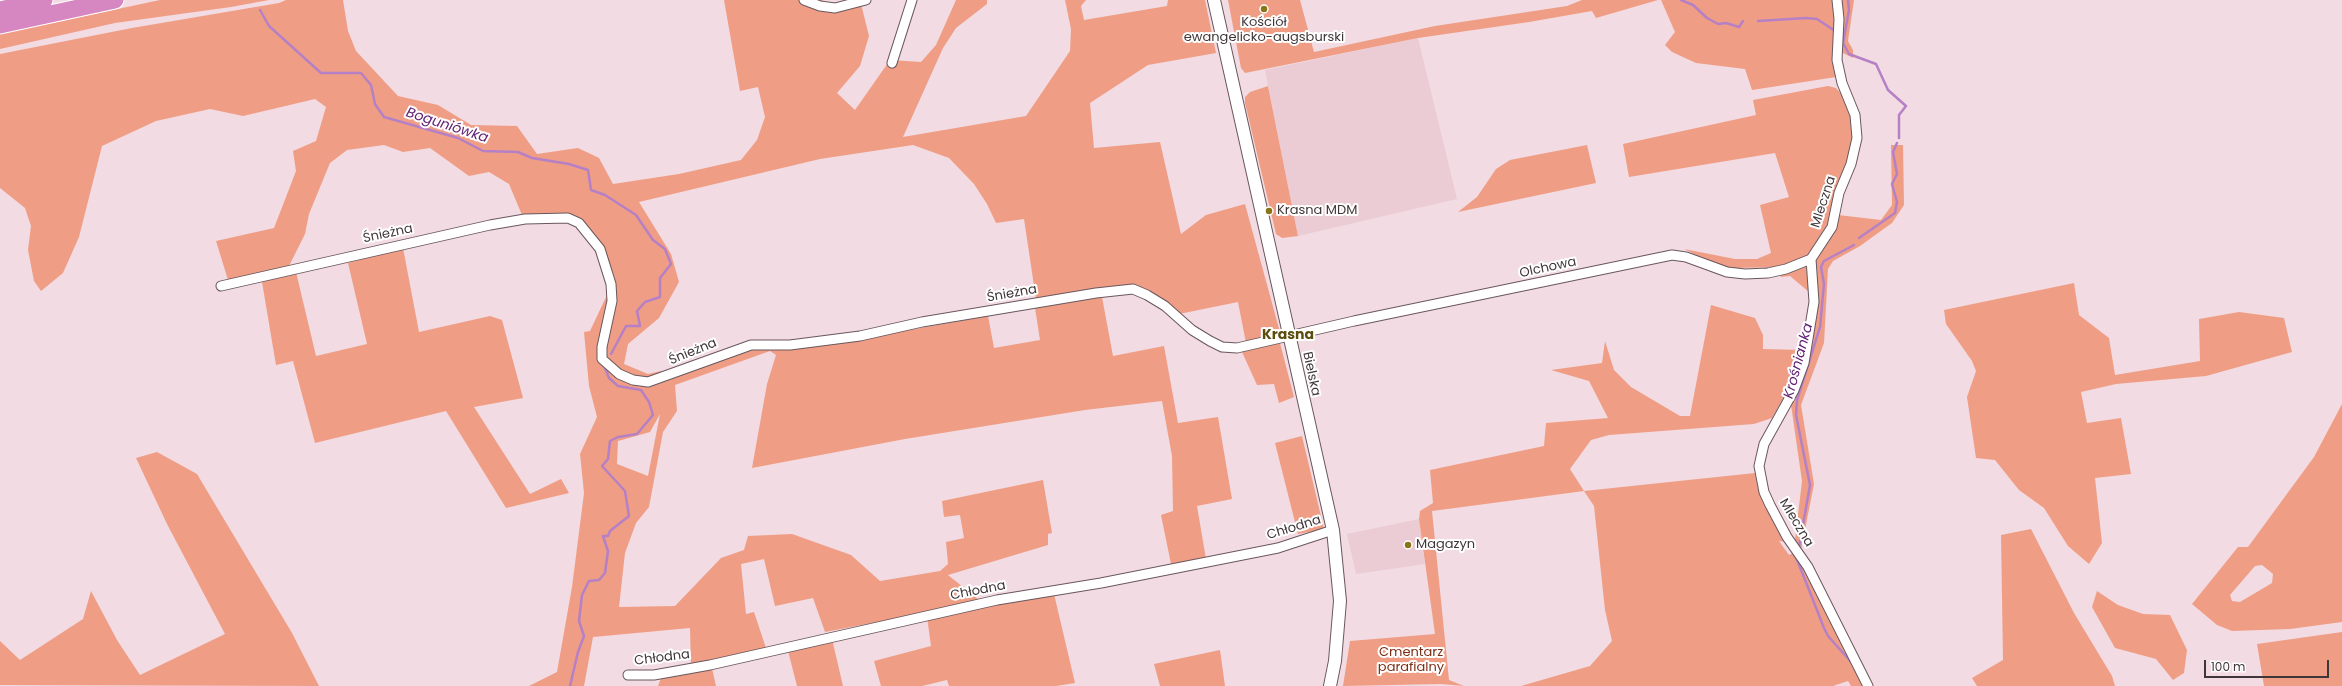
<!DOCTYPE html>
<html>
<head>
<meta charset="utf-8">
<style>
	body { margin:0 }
	#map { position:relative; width:2342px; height:686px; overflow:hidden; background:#f2dbe2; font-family:Poppins,sans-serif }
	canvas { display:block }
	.scale { position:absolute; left:2204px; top:660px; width:125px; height:18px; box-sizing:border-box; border:2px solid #3f3638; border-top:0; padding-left:5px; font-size:12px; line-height:14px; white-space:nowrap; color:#3f3638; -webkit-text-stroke:3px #fff; paint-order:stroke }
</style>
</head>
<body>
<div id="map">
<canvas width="2342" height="686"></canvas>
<div class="scale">100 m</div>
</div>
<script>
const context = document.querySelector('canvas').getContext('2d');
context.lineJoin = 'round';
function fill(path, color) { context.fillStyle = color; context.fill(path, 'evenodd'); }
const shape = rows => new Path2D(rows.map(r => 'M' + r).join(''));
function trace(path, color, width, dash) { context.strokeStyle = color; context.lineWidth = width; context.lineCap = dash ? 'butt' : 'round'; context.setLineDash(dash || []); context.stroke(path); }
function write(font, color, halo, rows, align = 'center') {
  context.font = font + ' Poppins,sans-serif'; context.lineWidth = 4; context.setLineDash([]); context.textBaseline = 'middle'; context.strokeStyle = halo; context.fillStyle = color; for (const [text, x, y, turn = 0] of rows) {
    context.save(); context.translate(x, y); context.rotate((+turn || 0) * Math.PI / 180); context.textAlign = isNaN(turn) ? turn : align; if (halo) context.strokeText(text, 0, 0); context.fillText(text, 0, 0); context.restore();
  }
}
fill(shape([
	[1418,38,1457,199,1298,236,1265,70],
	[1419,519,1425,564,1356,574,1347,534]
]), '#ebccd5');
fill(shape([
	[160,0,269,0,231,7,115,23,0,49,0,34],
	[286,0,343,0,348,31,356,51,398,96,438,105,471,125,517,126,537,154,578,148,599,158,613,184,679,174,741,160,757,140,765,117,758,87,740,91,724,0,822,0,828,4,860,0,869,36,860,66,837,93,855,110,890,60,921,62,936,45,956,0,987,0,987,4,956,28,943,48,903,137,1026,116,1070,51,1071,29,1065,0,1086,0,1081,6,1084,20,1167,6,1168,0,1205,0,1216,53,1148,65,1090,103,1094,148,1160,142,1181,234,1206,215,1245,204,1281,336,1246,343,1238,302,1179,314,1158,297,1132,284,1036,299,1024,219,996,223,987,204,974,184,949,158,913,145,820,159,639,202,671,254,679,282,659,318,628,344,624,364,648,374,661,371,661,382,756,347,814,347,988,316,994,348,1040,340,1035,308,1102,297,1113,356,1164,346,1178,423,1218,417,1232,499,1197,506,1206,559,1171,564,1161,515,1173,511,1172,456,1162,401,1085,410,905,439,752,468,767,384,776,355,770,351,675,385,677,411,663,432,649,507,636,523,625,553,619,607,675,606,721,558,744,550,748,536,792,534,851,555,880,581,940,571,948,564,946,542,964,538,960,515,944,517,942,501,1043,480,1052,533,1048,534,1048,545,948,575,978,599,966,605,825,632,813,598,775,606,764,559,741,564,746,614,754,612,766,648,691,666,690,628,593,637,584,686,529,686,557,672,572,587,584,493,580,454,597,417,589,386,584,332,590,331,615,278,606,253,575,215,522,215,509,184,489,172,469,176,430,148,403,152,384,145,347,150,330,163,309,214,305,234,288,268,228,280,216,241,274,228,296,171,293,151,316,141,326,107,315,99,243,116,210,109,156,121,102,146,79,237,63,273,41,291,34,281,28,250,31,226,25,208,0,188,0,54,132,28,279,3],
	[660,414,648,476,617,464,618,441,650,432],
	[1228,0,1300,0,1314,52,1435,26,1567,6,1582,0,1658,0,1596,18,1592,11,1529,22,1418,38,1245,73,1241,68],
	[1661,0,1833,0,1836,11,1832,55,1836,77,1752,90,1745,69,1696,63,1672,52,1665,45,1675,32],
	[1841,0,1854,0,1848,41,1853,50,1853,58,1843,53,1839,47,1843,12],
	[1268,86,1298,236,1282,238,1276,234,1245,103,1245,97,1250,92],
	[1828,86,1836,88,1846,99,1853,129,1850,159,1838,215,1881,220,1892,205,1891,145,1903,145,1904,205,1892,223,1860,246,1833,261,1828,269,1824,343,1801,405,1814,484,1801,550,1795,540,1802,481,1791,405,1803,376,1813,342,1816,301,1815,262,1806,267,1809,292,1790,276,1781,277,1777,267,1735,268,1716,265,1684,249,1735,259,1757,259,1771,253,1760,205,1789,197,1775,153,1629,177,1623,144,1756,115,1753,100],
	[1587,145,1596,183,1458,212,1477,197,1496,169,1510,160],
	[403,248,419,332,490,316,502,320,523,398,474,407,530,494,561,479,569,493,506,508,446,411,315,443,293,361,276,365,262,282,296,272,316,356,367,344,348,263],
	[2074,283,2079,315,2109,338,2115,375,2200,361,2199,319,2239,312,2284,318,2292,352,2206,376,2116,384,2081,392,2087,423,2121,418,2131,474,2095,478,2102,543,2089,564,2068,546,2044,508,2019,490,1995,460,1976,458,1967,397,1976,371,1972,361,1946,324,1944,310],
	[1711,305,1755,318,1763,335,1763,349,1803,350,1789,388,1772,418,1754,424,1609,435,1591,440,1570,469,1584,491,1755,473,1758,489,1787,542,1779,541,1789,555,1795,552,1867,686,1851,686,1848,681,1833,686,1521,686,1590,666,1612,641,1605,610,1594,506,1584,491,1432,511,1449,680,1464,686,1441,684,1343,686,1350,641,1435,634,1419,519,1420,511,1433,503,1430,470,1544,446,1546,423,1608,418,1589,381,1551,370,1602,363,1605,341,1614,370,1631,387,1680,416,1690,416],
	[1280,343,1294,397,1279,403,1274,384,1257,385,1242,352],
	[2342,404,2342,622,2290,629,2232,631,2217,625,2192,604,2238,547,2248,547,2314,457],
	[2262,565,2273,574,2272,583,2240,602,2232,601,2230,595,2255,566],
	[1302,436,1324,529,1298,534,1275,443],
	[157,452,197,474,292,633,319,686,0,685,0,641,20,660,83,619,91,591,117,640,140,675,225,634,167,524,136,458],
	[2031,529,2074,613,2112,676,2115,686,1977,686,1972,678,2003,660,2001,535],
	[2097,591,2118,605,2143,614,2170,615,2187,650,2184,673,2173,680,2156,659,2115,648,2092,607],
	[1054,594,1075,683,1056,686,949,686,947,680,922,686,881,686,874,661,931,646,927,617],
	[2342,632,2342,686,2264,686,2257,644],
	[832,639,843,686,797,686,788,651],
	[1220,650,1225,686,1160,686,1154,664],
	[712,668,716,686,658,686,661,678]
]), '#ef9e85');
trace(shape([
	[1681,0,1693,5,1707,18,1718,24,1726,23,1739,27,1743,21],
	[1848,0,1849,10,1843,43,1849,54,1876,64,1888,90,1906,106,1899,115,1899,138],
	[260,10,269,26,321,73,361,73,371,85,375,104,384,117,458,138,483,151,518,152,532,158,569,164,588,170,591,190,605,195,636,215,653,240,665,249,671,264,660,278,660,297,645,302,637,311,640,326,626,326,611,354],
	[1758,21,1806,18,1817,19,1835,31],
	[1859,238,1895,213,1897,202,1892,184,1897,174,1893,152,1897,143],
	[1799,547,1810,485,1796,415,1797,400,1820,327,1824,284,1821,267,1824,261,1854,245],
	[1796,557,1824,628,1828,636,1852,663],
	[570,686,578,652,584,636,579,621,582,595,589,581,599,580,605,573,608,551,603,536,608,536,610,531,629,516,625,491,602,466,608,459,610,441,618,437,637,434,653,415,649,402,641,390,618,386,609,378,605,368]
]), '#b580c5', 2.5);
const minor = shape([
	[804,0,820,6,835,8,866,0],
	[1837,0,1839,19,1837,60,1842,83,1855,115,1857,138,1851,164,1839,193,1832,227,1811,259,1814,302,1804,363,1794,390,1764,444,1759,466,1764,492,1770,505,1787,537,1808,567,1868,686],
	[892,63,912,0],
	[221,286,490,225,525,219,568,218,579,223,600,249,611,284,612,301,602,347,602,359,619,374,633,380,648,382,751,345,790,345,860,336,922,322,1096,293,1133,289,1147,295,1165,306,1192,330,1210,341,1222,347,1237,348,1354,321,1672,255,1686,257,1727,272,1745,274,1768,273,1786,269,1811,259],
	[628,675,654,675,710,665,997,600,1101,583,1278,548,1333,530]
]);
const tertiary = shape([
	[1214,0,1333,530,1340,601,1335,661,1330,686]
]);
const motorway = shape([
	[0,10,44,0],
	[0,25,115,0]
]);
trace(minor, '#6a575d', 11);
trace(tertiary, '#6a575d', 14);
trace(motorway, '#fff', 19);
trace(minor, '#fff', 9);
trace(tertiary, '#fff', 12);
trace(motorway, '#d686c0', 17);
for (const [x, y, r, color] of [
	[1264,9,4,"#887519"],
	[1269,211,4,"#887519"],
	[1408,545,4,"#887519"]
]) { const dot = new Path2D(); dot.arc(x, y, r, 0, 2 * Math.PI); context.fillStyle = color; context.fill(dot); trace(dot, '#fff', 1.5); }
write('13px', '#3f3638', '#fff', [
	["Kościół",1264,23,"center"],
	["ewangelicko-augsburski",1264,38,"center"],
	["Krasna MDM",1277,211],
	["Magazyn",1416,545]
], 'left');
write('13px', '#3f3638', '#fff', [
	["Mleczna",1824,202,-72],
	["Śnieżna",388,234,-12],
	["Olchowa",1548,268,-12],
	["Śnieżna",1012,294,-10],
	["Śnieżna",693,352,-22],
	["Bielska",1311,374,78],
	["Mleczna",1796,523,59],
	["Chłodna",1294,528,-17],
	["Chłodna",978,591,-11],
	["Chłodna",662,658,-7]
]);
write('13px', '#7c2e15', '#fff', [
	["Cmentarz",1411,653],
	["parafialny",1411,668]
]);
write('italic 14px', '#622275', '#fff', [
	["Boguniówka",447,126,18],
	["Krośnianka",1799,361,-75]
]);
write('bold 14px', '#5a4d0e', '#fff', [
	["Krasna",1288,335]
]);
</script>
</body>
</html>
